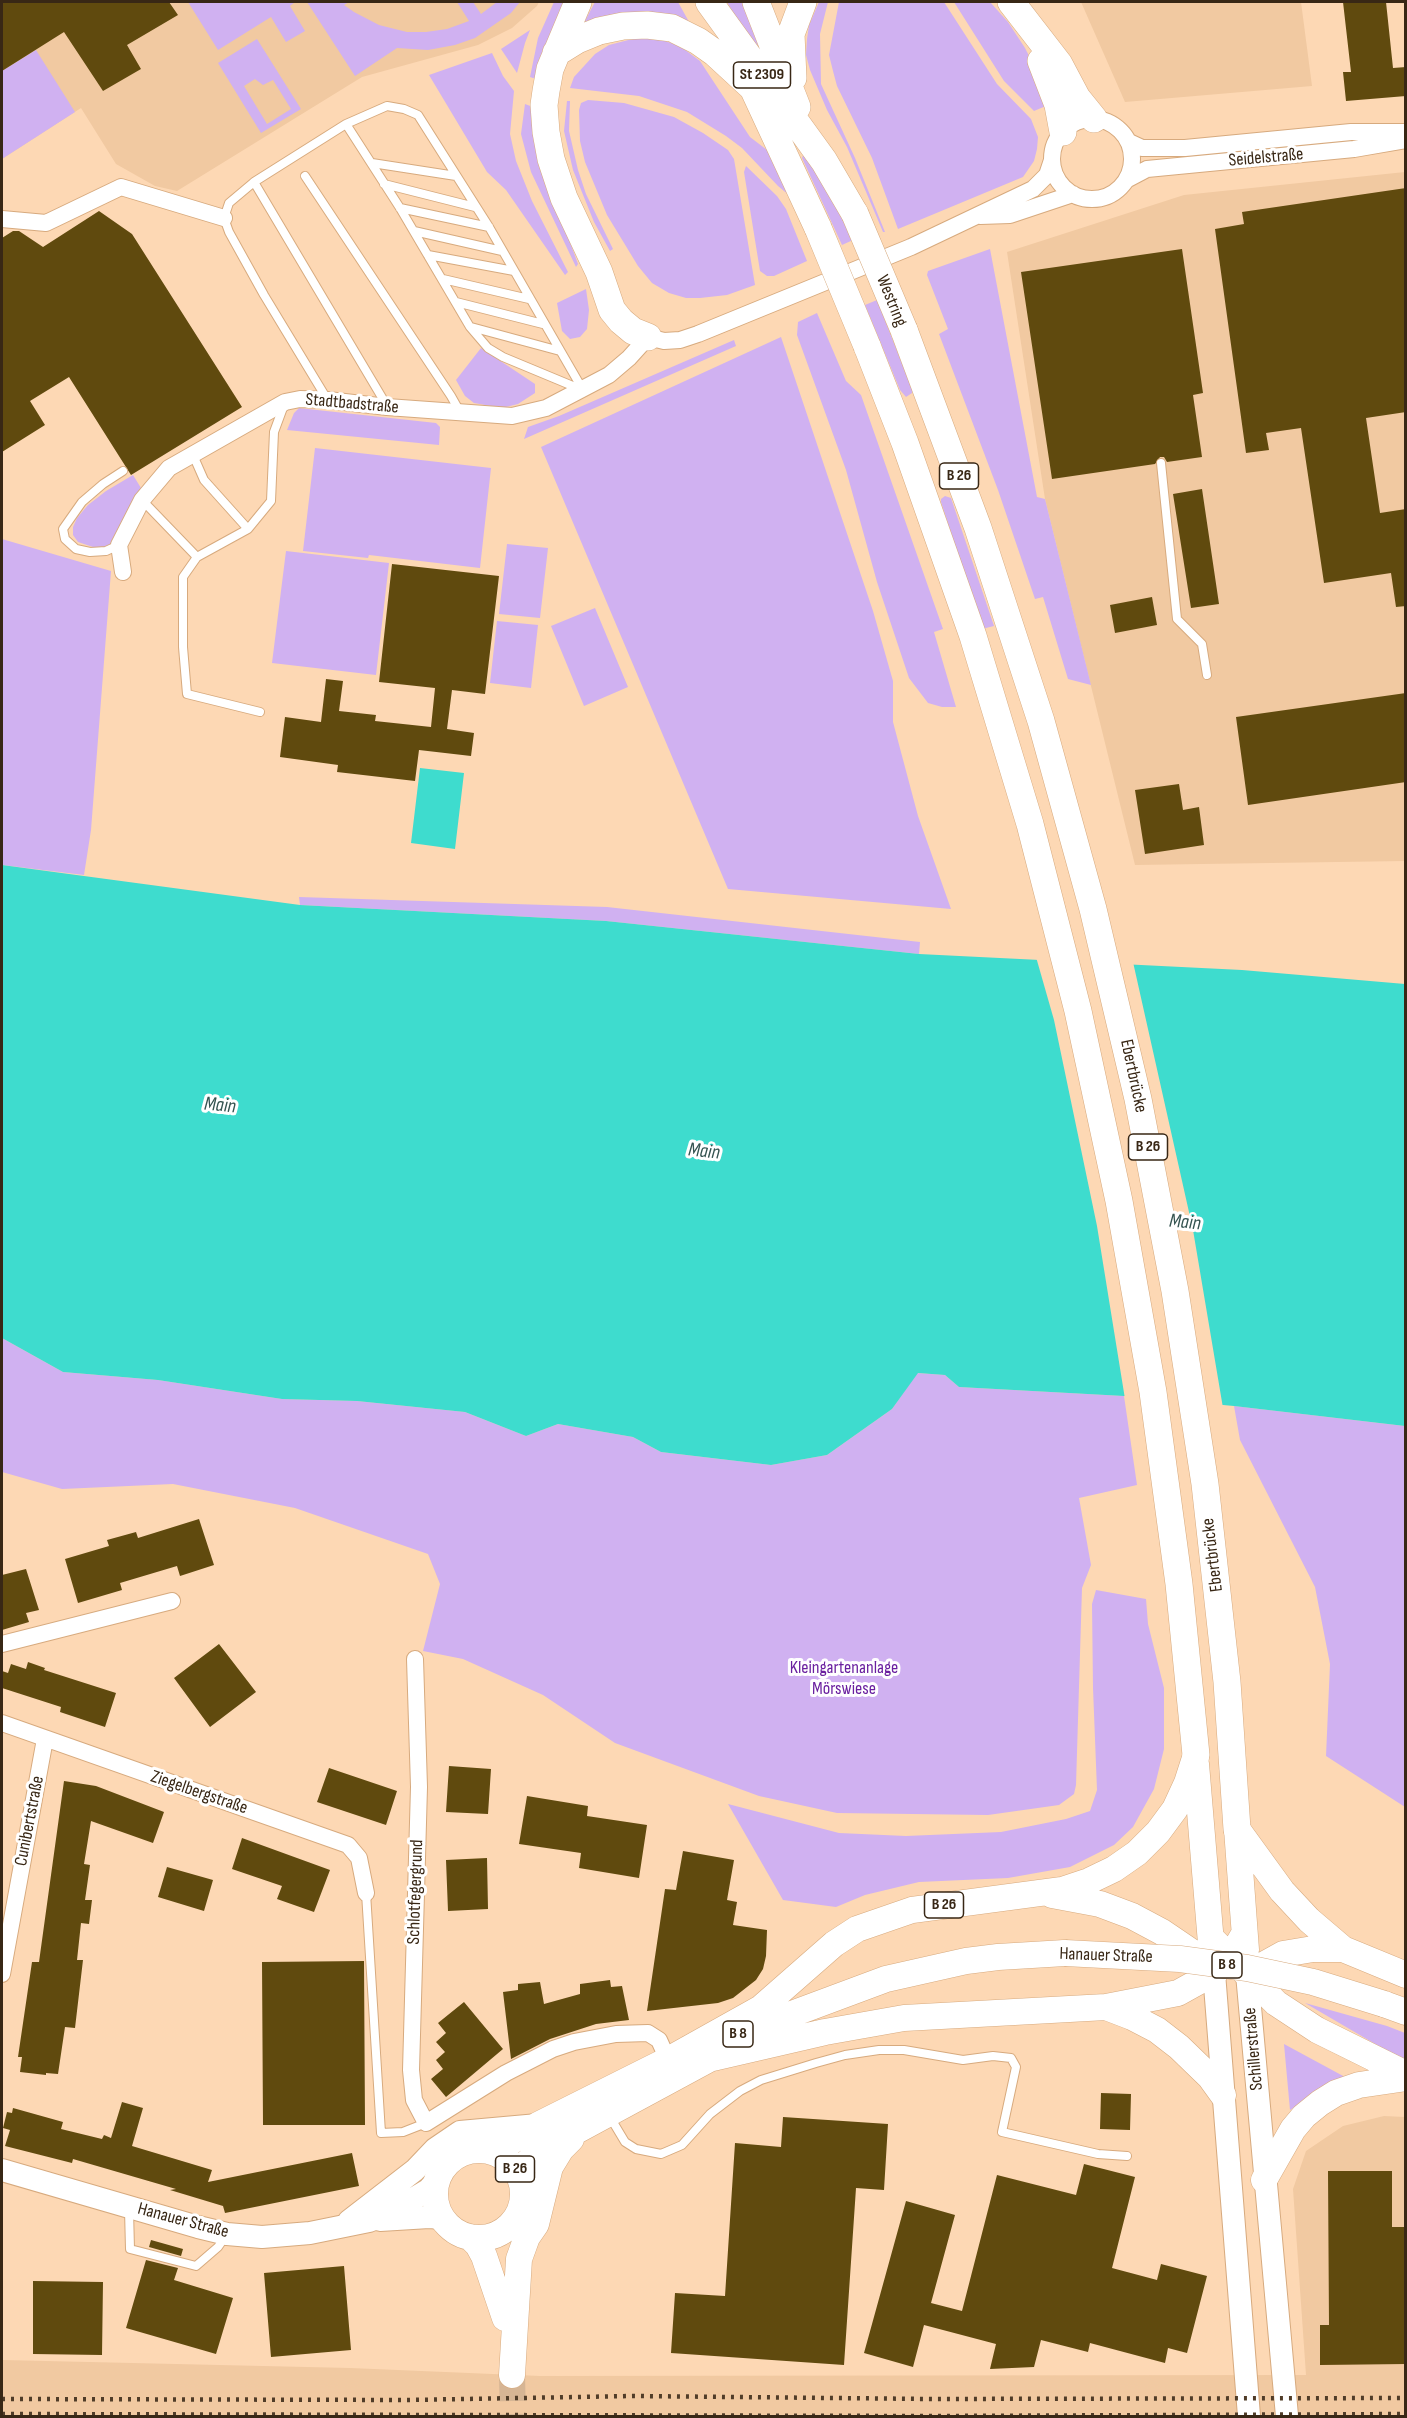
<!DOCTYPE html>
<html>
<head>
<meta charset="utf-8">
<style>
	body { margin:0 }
	#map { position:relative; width:1407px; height:2418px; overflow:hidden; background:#fdd8b4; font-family:"Sofia Sans Condensed",sans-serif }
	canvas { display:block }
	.frame { position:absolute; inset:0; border:3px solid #382715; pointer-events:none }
</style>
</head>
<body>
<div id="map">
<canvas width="1407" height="2418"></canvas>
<div class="frame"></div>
</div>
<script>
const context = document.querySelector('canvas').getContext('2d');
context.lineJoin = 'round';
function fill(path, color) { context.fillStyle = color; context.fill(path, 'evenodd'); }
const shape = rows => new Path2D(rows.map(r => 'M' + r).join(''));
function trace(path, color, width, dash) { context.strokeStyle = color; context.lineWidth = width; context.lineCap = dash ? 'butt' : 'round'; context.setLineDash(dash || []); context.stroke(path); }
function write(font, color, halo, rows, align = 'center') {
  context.font = font + ' "Sofia Sans Condensed",sans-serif'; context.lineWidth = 6; context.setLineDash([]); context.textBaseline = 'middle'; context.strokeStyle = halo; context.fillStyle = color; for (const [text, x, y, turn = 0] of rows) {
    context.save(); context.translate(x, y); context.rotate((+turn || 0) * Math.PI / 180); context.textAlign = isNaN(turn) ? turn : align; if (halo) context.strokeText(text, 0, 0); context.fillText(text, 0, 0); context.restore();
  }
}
fill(shape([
	[2,2,539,2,537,6,512,28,478,45,362,77,177,191,155,186,116,164,81,108,2,159],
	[1081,2,1301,2,1312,86,1125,102],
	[1405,172,1405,861,1135,865,1045,499,1007,252,1184,195],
	[1384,2116,1405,2117,1405,2416,2,2416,2,2360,350,2368,540,2376,1306,2375,1293,2189,1306,2151,1343,2126]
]), '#f1c9a1');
fill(shape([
	[188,2,295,2,290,6,305,31,286,42,271,17,218,50],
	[307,2,349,2,344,5,354,12,379,25,407,32,426,32,447,29,469,21,457,2,473,2,481,14,497,2,520,2,511,13,475,38,455,45,428,50,397,48,355,76],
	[554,2,575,2,536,79,530,77,538,38],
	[595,2,678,2,693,29,579,32],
	[727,2,746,2,758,45,752,46],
	[819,2,828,2,820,34,821,84,855,158,885,232,883,232,847,147,827,110,810,70,806,55,807,39,809,25],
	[839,2,944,2,997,84,1031,119,1038,137,1037,149,1034,161,1023,177,898,229,872,158,837,86,833,71,829,55],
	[954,2,990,2,1008,22,1025,48,1053,103,1034,111,1004,81],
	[530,30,525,43,517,73,501,49],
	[640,37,662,40,680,46,700,61,750,137,767,150,790,196,778,186,742,148,726,136,687,112,639,96,570,88,574,77,595,54,609,45],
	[257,39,301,109,261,133,218,63],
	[255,79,263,85,273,80,291,109,267,124,244,86],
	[36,50,75,112,2,159,2,71],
	[492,53,503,76,514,91,510,134,516,161,532,201,568,272,565,275,506,190,487,172,429,75],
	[588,100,624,103,674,117,703,133,728,150,734,159,755,285,727,295,700,298,686,298,669,293,652,283,638,266,607,215,585,162,580,141,579,110,581,103],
	[567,101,570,101,569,131,578,170,586,194,613,249,610,251,594,222,573,170,564,131],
	[525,104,533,107,567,234,578,264,576,267,531,172,521,134],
	[804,153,823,182,853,240,842,245,802,158],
	[746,166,777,196,786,209,807,261,774,276,767,276,760,271,744,172],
	[990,249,1037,497,1045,499,1091,685,1068,679,1043,597,1035,599,998,490,939,334,948,329,927,275,928,271],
	[586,289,589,310,587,329,580,337,570,339,562,331,557,303],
	[877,300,912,389,912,393,906,397,900,390,865,305],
	[817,313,846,381,861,395,943,629,934,632,956,707,942,707,928,703,909,678,877,582,846,470,797,335,798,322],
	[781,337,873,611,893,681,893,722,918,816,951,909,728,889,541,447],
	[734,340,736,346,524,439,528,427,559,416],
	[481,348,535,384,535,393,518,404,502,408,474,403,465,396,456,380],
	[299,408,436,423,440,427,439,445,287,430,294,413],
	[315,448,491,468,480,568,369,555,368,558,303,551],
	[133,475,141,488,116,542,102,548,93,547,78,542,73,535,73,527,77,518,88,505,106,491],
	[945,496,951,498,994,626,982,629,941,502,941,499],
	[2,539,111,571,91,830,84,875,2,865],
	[507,544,548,548,540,618,499,614],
	[286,551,389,563,376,675,272,663],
	[595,608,628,687,584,706,551,626],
	[497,621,538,625,531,688,490,683],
	[299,897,607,907,920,942,919,954,606,921,300,905],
	[2,1338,63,1372,158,1380,282,1399,357,1401,465,1412,526,1436,558,1424,633,1437,661,1452,771,1465,827,1455,892,1409,917,1373,945,1375,959,1387,1124,1396,1137,1485,1079,1498,1091,1565,1082,1588,1076,1785,1074,1794,1059,1805,988,1815,837,1813,759,1796,615,1743,543,1695,463,1659,423,1651,440,1584,428,1554,295,1508,173,1484,62,1489,2,1472],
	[1234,1406,1405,1426,1405,1807,1326,1756,1330,1664,1315,1587,1240,1440],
	[1096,1590,1146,1599,1148,1624,1164,1688,1164,1749,1154,1789,1133,1827,1114,1845,1070,1867,1008,1878,919,1882,865,1895,836,1907,783,1900,728,1804,839,1833,906,1836,1001,1832,1066,1819,1090,1811,1097,1790,1093,1688,1092,1604],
	[1305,2003,1387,2026,1405,2033,1405,2060,1394,2055],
	[1284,2044,1345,2077,1290,2110]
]), '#d0b1f1');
fill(shape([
	[420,768,464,773,455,849,411,843],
	[2,865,300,905,606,921,919,954,1242,970,1405,984,1405,1426,1234,1406,1124,1396,959,1387,945,1375,918,1373,892,1409,827,1455,771,1465,661,1452,633,1437,558,1424,526,1436,465,1412,357,1401,282,1399,158,1380,63,1372,2,1338]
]), '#3edcce');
fill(shape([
	[1036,957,1133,962,1193,1230,1223,1408,1125,1399,1097,1226,1054,1020]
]), '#fdd8b4');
fill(shape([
	[2,2,169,2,178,15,127,45,141,69,103,91,64,32,2,71],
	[1343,2,1386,2,1393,68,1406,67,1406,96,1346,101,1343,72,1351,72],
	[1406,188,1406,412,1366,418,1380,513,1406,509,1406,606,1396,607,1391,573,1324,583,1301,428,1266,433,1269,450,1246,453,1215,229,1244,224,1242,212],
	[99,211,132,234,242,407,131,475,69,377,30,401,45,425,2,452,2,238,13,231,19,231,43,247],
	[1182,249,1203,393,1193,395,1202,457,1167,462,1164,457,1160,457,1155,464,1052,479,1021,272],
	[1202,489,1219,604,1191,608,1173,494],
	[392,564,499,576,485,694,452,690,447,729,474,733,471,756,419,750,415,781,337,772,338,765,280,757,285,717,321,722,326,679,343,681,339,711,376,715,375,721,431,727,435,688,379,682],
	[1152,597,1157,625,1115,633,1110,605],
	[1406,693,1406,782,1248,805,1236,717],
	[1179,784,1183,810,1199,807,1204,845,1145,854,1135,790],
	[199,1519,214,1565,180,1576,177,1566,120,1583,122,1590,78,1603,65,1559,109,1546,107,1540,136,1532,138,1538],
	[26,1569,39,1610,26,1613,29,1622,2,1630,2,1575],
	[219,1644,256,1692,210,1727,174,1678],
	[28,1662,45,1668,44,1670,116,1693,105,1727,60,1712,61,1707,2,1688,2,1671,8,1673,11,1664,26,1669],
	[449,1766,491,1769,488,1814,446,1812],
	[329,1768,397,1791,386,1825,317,1802],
	[64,1781,96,1786,164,1812,153,1843,91,1821,84,1864,90,1865,85,1900,92,1900,89,1924,81,1923,77,1960,83,1960,75,2028,65,2027,58,2074,46,2073,46,2075,20,2072,22,2057,18,2057,32,1962,39,1962],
	[527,1796,588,1806,587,1816,647,1825,639,1878,579,1868,581,1853,519,1844],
	[242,1838,330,1870,314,1912,277,1899,282,1886,232,1869],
	[683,1851,734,1860,727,1900,737,1902,733,1925,767,1930,766,1956,763,1969,756,1980,733,1998,718,2003,647,2011,665,1889,676,1890],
	[487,1858,488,1909,448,1911,446,1860],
	[167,1867,213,1880,204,1911,158,1897],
	[364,1961,365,2125,263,2125,262,1962],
	[610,1980,611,1987,622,1986,629,2020,596,2024,550,2039,511,2059,503,1992,518,1990,518,1984,540,1982,544,2004,580,1994,580,1984],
	[464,2002,503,2049,446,2097,431,2079,443,2069,436,2060,445,2052,436,2042,446,2033,438,2023],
	[1101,2093,1131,2094,1130,2130,1100,2129],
	[122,2102,143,2108,132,2146,212,2170,208,2182,352,2153,359,2186,225,2213,223,2206,170,2190,176,2189,73,2159,72,2163,5,2146,10,2130,3,2128,7,2112,12,2113,13,2108,63,2122,61,2129,102,2139,104,2135,111,2138],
	[783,2117,888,2124,884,2190,856,2188,844,2365,671,2353,675,2293,725,2296,735,2143,781,2147],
	[1084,2164,1135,2177,1112,2268,1157,2280,1161,2264,1207,2276,1187,2353,1168,2348,1165,2363,1090,2343,1088,2352,1041,2340,1034,2367,990,2369,996,2344,924,2325,913,2367,864,2353,906,2201,955,2215,931,2303,962,2311,997,2175,1076,2195],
	[1328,2171,1392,2171,1392,2227,1406,2227,1406,2364,1320,2365,1320,2325,1329,2325],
	[151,2240,183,2249,181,2256,149,2247],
	[146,2260,178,2268,174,2280,233,2298,216,2354,126,2328],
	[344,2266,351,2350,271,2357,264,2273],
	[33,2281,103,2282,102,2355,33,2354]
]), '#604a0e');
trace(shape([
	[512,2375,513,2416]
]), '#d6b594', 26, [26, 13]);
const service = shape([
	[346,124,400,208,470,327,488,348,503,357,580,389],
	[372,163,456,176],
	[305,176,451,396,460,412],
	[254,182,387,406],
	[384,184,475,207],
	[400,208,489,227],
	[414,231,502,251],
	[428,255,514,271],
	[443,279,529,299],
	[456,302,543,324],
	[471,327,560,351],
	[327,399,264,295,229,232,224,218,229,203,254,182,346,124,387,106,404,109,418,115,489,227,583,390],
	[1161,463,1177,619,1202,644,1207,675],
	[142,500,197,557,248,529,204,480,193,455],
	[248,529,271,501,274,432,284,405],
	[119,545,106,551,90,552,76,549,65,539,63,529,82,502,103,484,123,471],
	[197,557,183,577,183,647,187,694,260,712],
	[366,1893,381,2133,403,2132,426,2123],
	[610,2117,625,2142,636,2149,661,2154,682,2145,710,2114,740,2091,761,2080,816,2063,845,2055,879,2050,904,2050,963,2060,993,2056,1011,2058,1016,2067,1002,2132,1098,2154,1127,2156],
	[129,2210,130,2249,196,2266,218,2247,225,2237]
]);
const minor = shape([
	'1052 159a40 40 0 1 1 80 0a40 40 0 1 1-80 0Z',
	[1129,142,1142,148,1185,148,1351,132,1406,132],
	[1128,179,1147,169,1354,149,1406,140],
	[980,216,1010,215,1073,194],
	[2,219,46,223,121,187,224,218],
	[123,572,119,545,142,500,169,468,285,402,300,399,328,400,387,407,512,416,546,408,609,375,629,358,648,337,664,341,680,340,698,334,911,247,1033,189,1047,175,1052,160],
	[2,1644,172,1601],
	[415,1659,419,1787,411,2070,414,2100,426,2123,506,2073,553,2049,574,2042,616,2034,648,2033,659,2040,668,2060],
	[2,1723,348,1845,359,1858,366,1893],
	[2,1974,45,1739]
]);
const secondary = shape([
	[1214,1973,1249,2416],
	[1247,1974,1287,2416],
	[2,2170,198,2227,227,2234,262,2237,310,2233,369,2221,393,2211,428,2190,436,2181],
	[380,2220,429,2217,442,2218],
	[349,2221,415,2170,435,2149,460,2132,538,2125]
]);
const primary = shape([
	[1196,1764,1212,1955],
	[1237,1829,1282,1891,1309,1920,1343,1949,1406,1975],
	[1237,1829,1246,1950],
	[1052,1895,1100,1904,1132,1916,1162,1932,1190,1951,1208,1968],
	[1211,1938,1276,2003,1317,2030,1406,2074],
	[1247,1974,1283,1954,1313,1949,1343,1949],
	[1384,2004,1406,2012],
	[1106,2007,1132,2017,1157,2030,1179,2047,1210,2077,1223,2095],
	[741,2033,886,1979,966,1961,998,1957,1065,1953],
	[708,2059,825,2032,904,2018,1106,2007,1178,1993,1214,1973,1230,1958,1244,1934],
	[668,2060,761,2008,834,1944,857,1929,912,1910,1062,1890,1089,1881,1114,1869,1137,1853,1158,1832,1175,1809,1187,1783,1196,1755],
	[488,2150,504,2146,538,2125,668,2060,685,2054],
	'435 2194a44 44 0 1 1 88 0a44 44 0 1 1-88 0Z',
	[518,2173,525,2164,550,2145,711,2058],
	[1264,2180,1293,2129,1304,2116,1320,2103,1336,2093,1359,2085,1406,2078],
	[470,2237,478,2245,484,2256,505,2318],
	[512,2375,519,2259,527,2237,536,2224,550,2167,561,2149,571,2139]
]);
const trunk = shape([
	[578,2,550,69,546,91,544,105,546,132,551,159,564,198,599,272,612,310,621,321,633,331,648,337],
	[709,2,824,161,855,214],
	[756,2,797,107],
	[1011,2,1059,64,1077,98,1094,119],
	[556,53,577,40,599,31,623,26,647,25,672,28,698,41,715,53,753,88],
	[1041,61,1058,105,1063,132],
	[747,75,818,228],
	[793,78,791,34,803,2],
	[904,330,978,528,1041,721,1093,909,1138,1099,1175,1291,1205,1484,1227,1682,1237,1829],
	[867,346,905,443,973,636,1030,824,1078,1011,1119,1201,1153,1392,1179,1584,1196,1755]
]);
trace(service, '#d7aa7e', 10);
trace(minor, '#d7aa7e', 18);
trace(secondary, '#d7aa7e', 24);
trace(primary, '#d7aa7e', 27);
trace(trunk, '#d7aa7e', 28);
trace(service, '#fff', 8);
trace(minor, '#fff', 16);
trace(secondary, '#fff', 22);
trace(primary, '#fff', 26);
trace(trunk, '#fff', 27);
trace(shape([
	[2,2399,407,2400,633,2396,932,2399,1406,2398],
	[2,2414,932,2416,1406,2414]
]), '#503c28', 4.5, [3, 6]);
const primaryBridge = shape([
	[1065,1953,1180,1959,1247,1968,1313,1982,1384,2004]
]);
const trunkBridge = shape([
	[855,214,904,330],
	[818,228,867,346]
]);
trace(primaryBridge, '#d7aa7e', 27, []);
trace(trunkBridge, '#d7aa7e', 28, []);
trace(primaryBridge, '#fff', 26);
trace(trunkBridge, '#fff', 27);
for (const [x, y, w] of [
	[762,75,57],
	[959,476,39],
	[1148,1147,39],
	[944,1905,39],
	[1227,1965,30],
	[738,2034,30],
	[515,2169,39]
]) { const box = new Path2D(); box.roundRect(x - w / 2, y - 13, w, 26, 4.5); context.fillStyle = '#fff'; context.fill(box); trace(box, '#382715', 1.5); }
write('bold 16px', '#382715', null, [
	["St 2309",762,75],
	["B 26",959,476],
	["B 26",1148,1147],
	["B 26",944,1905],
	["B 8",1227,1965],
	["B 8",738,2034],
	["B 26",515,2169]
]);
write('18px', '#382715', '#fff', [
	["Seidelstraße",1266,158,-5],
	["Westring",891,301,68],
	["Stadtbadstraße",352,404,5],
	["Ebertbrücke",1133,1076,78],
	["Ebertbrücke",1213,1555,-97],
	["Ziegelbergstraße",199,1793,19],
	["Cunibertstraße",30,1821,-79],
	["Schlotfegergrund",416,1892,-88],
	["Hanauer Straße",1106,1956,2],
	["Schillerstraße",1254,2049,-95],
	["Hanauer Straße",183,2221,15]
]);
write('18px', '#6a209f', '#fff', [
	["Kleingartenanlage",844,1668],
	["Mörswiese",844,1689]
]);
write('italic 20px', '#355451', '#fff', [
	["Main",220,1106,5],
	["Main",704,1152,6],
	["Main",1185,1223,5]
]);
</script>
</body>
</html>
